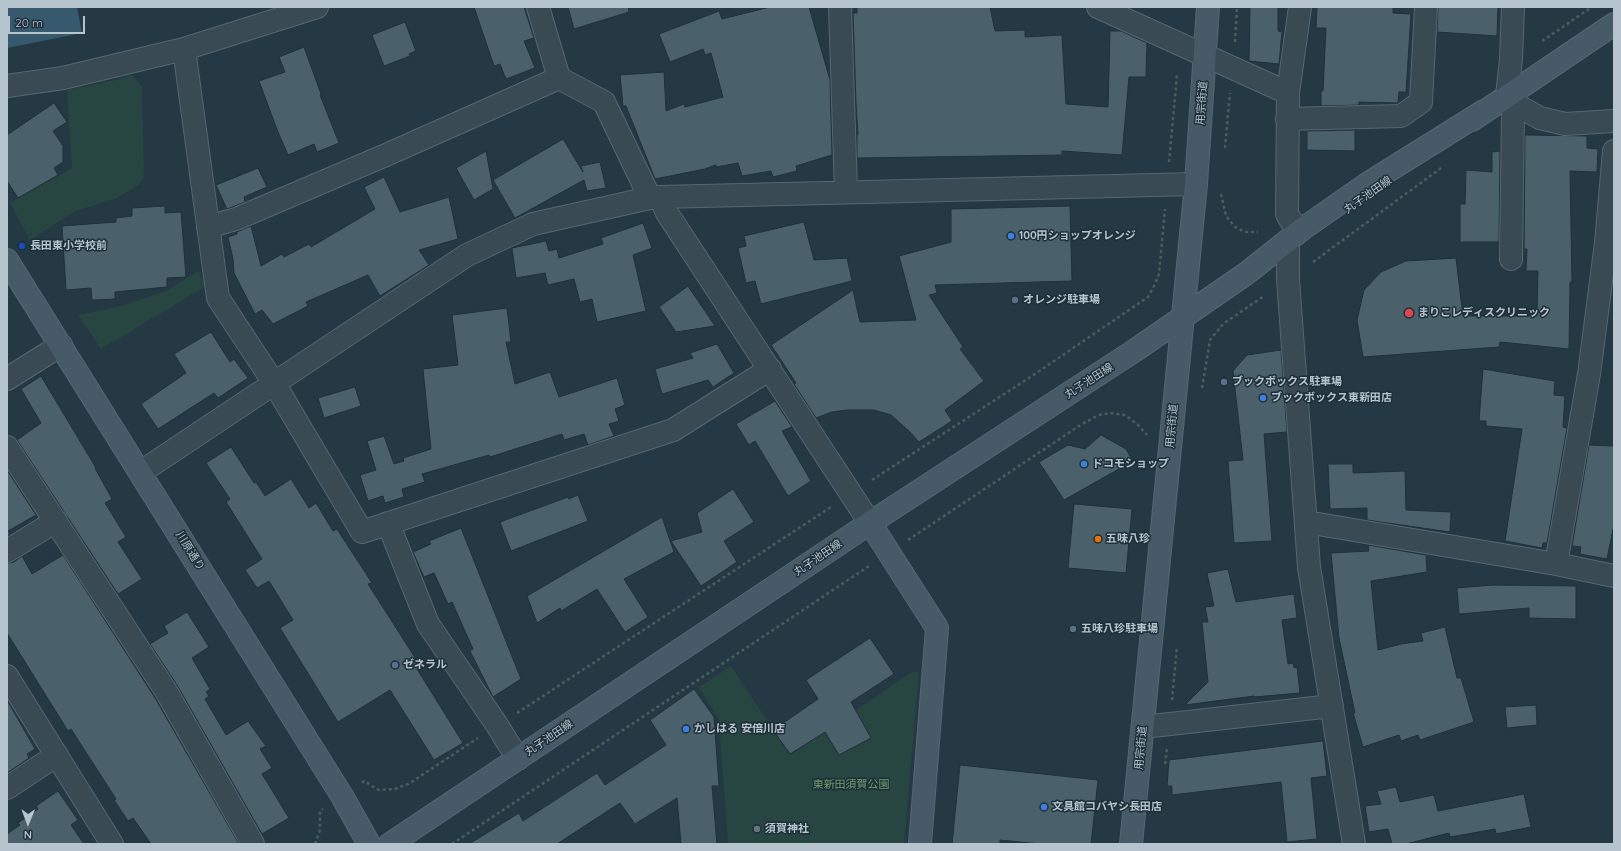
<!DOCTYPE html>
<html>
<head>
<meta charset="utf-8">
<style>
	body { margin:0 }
	#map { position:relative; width:1621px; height:851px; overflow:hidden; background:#243944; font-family:Quicksand,sans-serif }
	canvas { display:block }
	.frame { position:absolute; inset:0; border:8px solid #b6c4cd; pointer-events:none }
	.north { position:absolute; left:8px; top:803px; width:40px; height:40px; -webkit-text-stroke:3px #1e2f39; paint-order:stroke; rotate:181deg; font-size:11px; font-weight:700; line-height:16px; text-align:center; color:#b6c4cd }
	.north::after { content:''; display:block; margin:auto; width:14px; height:18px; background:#b6c4cd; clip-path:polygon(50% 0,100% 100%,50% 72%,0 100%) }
	.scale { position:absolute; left:8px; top:16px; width:77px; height:18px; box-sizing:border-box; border:2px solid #b6c4cd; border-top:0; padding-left:5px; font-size:12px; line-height:14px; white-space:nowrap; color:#b6c4cd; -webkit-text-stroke:3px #1e2f39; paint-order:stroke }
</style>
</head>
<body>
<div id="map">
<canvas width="1621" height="851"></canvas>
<div class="frame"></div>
<div class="north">N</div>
<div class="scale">20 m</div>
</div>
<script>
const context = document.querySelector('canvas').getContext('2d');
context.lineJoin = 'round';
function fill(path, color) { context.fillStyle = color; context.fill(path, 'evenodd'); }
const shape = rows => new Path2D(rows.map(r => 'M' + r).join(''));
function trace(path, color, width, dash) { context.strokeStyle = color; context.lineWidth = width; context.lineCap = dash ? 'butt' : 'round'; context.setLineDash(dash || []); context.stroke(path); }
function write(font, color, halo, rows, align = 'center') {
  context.font = font + ' Quicksand,"Noto Sans JP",sans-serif'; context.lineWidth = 3; context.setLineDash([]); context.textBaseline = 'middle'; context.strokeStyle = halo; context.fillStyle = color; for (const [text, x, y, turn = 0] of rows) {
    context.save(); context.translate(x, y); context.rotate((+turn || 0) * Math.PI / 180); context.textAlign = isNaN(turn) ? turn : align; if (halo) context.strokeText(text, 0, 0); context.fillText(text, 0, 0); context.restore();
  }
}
fill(shape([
	[132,75,142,87,144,177,139,185,115,199,75,211,30,240,10,203,72,168,67,90,120,79],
	[198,271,206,286,101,349,78,315,121,306,168,290],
	[731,666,790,755,912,672,919,672,904,844,728,844,719,720,699,687]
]), '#274541');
fill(shape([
	[7,7,77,7,82,33,7,48]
]), '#37596d');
const building = shape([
	[474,7,524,7,534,38,524,41,535,68,506,79,500,64,494,66,474,7],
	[568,7,628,7,629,12,574,29,568,7],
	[770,7,809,7,830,80,832,155,796,166,797,171,773,177,771,171,742,176,738,163,716,167,716,165,705,169,655,179,626,106,623,106,620,75,664,72,666,111,684,104,685,107,723,97,711,53,705,55,703,49,670,62,659,34,719,11,722,19,770,7],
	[857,7,990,7,995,31,1025,30,1025,37,1062,35,1066,104,1108,107,1110,31,1121,31,1147,43,1146,77,1129,77,1122,155,1062,151,1062,155,857,158,857,135,858,135,856,103,853,13,857,13,857,7],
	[1250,7,1278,7,1278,31,1282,32,1279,64,1249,61,1250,7],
	[1317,7,1393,7,1393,13,1411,14,1406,92,1399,92,1398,103,1359,102,1359,105,1321,106,1321,91,1323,91,1326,28,1316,28,1317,7],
	[1438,7,1498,7,1497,36,1437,32,1438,7],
	[405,22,416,51,409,54,410,56,384,66,372,35,405,22],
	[304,47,321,94,320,95,339,143,317,152,314,144,288,155,278,132,259,81,285,72,279,57,304,47],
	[54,103,67,122,53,131,63,146,63,162,54,168,58,175,18,198,7,181,7,135,54,103],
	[1355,130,1355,151,1307,150,1307,131,1355,130],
	[1525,135,1587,136,1587,148,1598,149,1597,172,1570,171,1572,282,1570,282,1569,349,1500,342,1499,347,1363,357,1357,320,1364,290,1381,272,1406,261,1456,258,1463,316,1537,316,1538,271,1526,271,1527,249,1524,249,1525,135],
	[563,139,583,172,581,166,600,162,606,188,587,191,584,180,515,218,493,180,563,139],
	[486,151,493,189,474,200,456,168,486,151],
	[1500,151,1499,242,1460,242,1460,204,1465,204,1466,170,1492,172,1492,152,1500,151],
	[258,168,267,187,244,197,245,202,227,209,216,185,258,168],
	[384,177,400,212,449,197,458,239,419,250,429,265,380,296,368,275,306,302,308,306,273,324,262,310,255,314,234,273,233,259,228,237,237,234,237,232,251,226,261,266,282,254,284,257,309,244,311,247,375,209,364,187,384,177],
	[165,206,165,213,181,212,186,277,167,278,167,287,115,292,115,299,92,300,91,288,66,290,62,226,116,222,116,218,132,216,132,208,165,206],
	[1070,206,1072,281,935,285,937,293,929,295,963,347,960,349,984,381,945,410,952,421,919,442,910,432,891,415,874,410,847,410,832,412,816,418,794,384,796,383,771,345,853,290,860,322,916,320,899,256,951,242,951,209,1070,206],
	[804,222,814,260,847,258,852,281,761,304,755,281,746,283,738,248,746,246,744,236,804,222],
	[643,223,652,248,633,255,646,311,597,322,592,299,580,302,574,279,548,285,545,273,516,278,512,248,546,241,549,251,557,249,559,258,603,244,601,238,643,223],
	[688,286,715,326,676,332,659,307,688,286],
	[507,308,511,342,506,342,515,384,550,372,559,397,617,378,625,405,615,409,619,421,609,424,614,436,588,445,584,434,564,440,562,434,490,457,489,455,422,474,425,482,402,489,404,497,385,503,383,496,368,501,360,475,376,470,367,441,384,436,394,464,404,461,403,458,431,449,423,369,458,365,452,315,507,308],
	[211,332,230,362,234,359,248,378,218,398,214,393,158,429,141,404,186,373,174,354,211,332],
	[717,344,734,373,713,387,708,380,662,394,655,369,693,358,690,353,717,344],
	[1281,350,1287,432,1264,434,1272,541,1234,543,1228,461,1243,460,1233,371,1247,355,1281,350],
	[1483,369,1555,381,1554,395,1565,396,1563,427,1567,428,1547,543,1543,543,1542,548,1505,541,1522,429,1486,426,1486,421,1479,421,1483,369],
	[41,376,96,468,95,468,112,499,105,503,126,537,118,542,142,579,118,594,17,440,41,423,21,389,41,376],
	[355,387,361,406,324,418,318,398,355,387],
	[775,401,792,427,782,431,811,481,788,496,755,441,749,445,736,424,775,401],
	[1101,435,1126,449,1133,461,1064,500,1039,462,1068,445,1085,449,1101,435],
	[1589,445,1614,446,1614,524,1607,559,1580,554,1581,547,1572,546,1589,445],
	[231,447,254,483,256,482,265,496,291,479,309,508,316,503,333,531,337,529,372,583,368,584,421,667,417,669,463,743,434,760,390,690,338,722,280,628,293,620,269,581,257,588,245,570,262,559,226,502,230,499,206,463,231,447],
	[1328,464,1353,464,1353,473,1405,471,1406,510,1451,512,1450,532,1367,520,1367,508,1330,509,1328,464],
	[7,470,36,515,8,531,10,534,7,536,7,470],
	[733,489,754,522,724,541,737,562,701,586,671,541,702,532,697,513,733,489],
	[578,495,588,521,511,551,500,522,568,497,569,499,578,495],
	[1074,504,1132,509,1126,573,1068,568,1074,504],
	[662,517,674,552,624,579,648,617,625,632,597,589,561,611,560,608,537,623,527,596,662,517],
	[461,528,521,679,493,697,470,651,473,649,452,602,448,604,434,573,424,577,413,552,431,544,429,541,461,528],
	[1368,545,1426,555,1427,572,1371,581,1378,650,1401,644,1423,641,1421,633,1445,627,1457,678,1461,678,1474,722,1420,740,1418,735,1401,741,1399,735,1363,747,1353,713,1355,713,1339,638,1331,553,1369,551,1368,545],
	[63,555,155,698,239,844,151,844,133,818,128,821,114,800,116,799,71,729,68,731,7,633,7,563,14,562,22,556,32,574,63,555],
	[1228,569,1236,602,1294,594,1297,618,1282,620,1288,664,1293,663,1294,668,1297,667,1300,693,1254,697,1254,696,1185,705,1208,682,1202,622,1208,622,1205,607,1214,606,1207,573,1228,569],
	[1493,585,1576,586,1576,619,1529,618,1529,608,1459,614,1457,588,1493,585],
	[187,612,209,647,192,658,210,689,206,692,209,696,205,699,226,735,248,721,266,746,260,749,272,768,262,774,289,818,262,834,177,685,150,644,168,633,164,626,187,612],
	[870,638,894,674,851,702,871,738,839,755,825,732,790,754,773,730,818,699,806,680,870,638],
	[694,689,714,717,719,786,712,786,717,844,681,844,677,798,635,824,620,803,557,844,469,844,519,813,523,821,597,773,605,785,666,745,650,720,694,689],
	[7,700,35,749,27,754,29,758,7,773,7,700],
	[1536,705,1537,725,1507,728,1505,707,1536,705],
	[1323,741,1327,776,1311,778,1317,839,1287,842,1281,782,1172,795,1172,786,1167,786,1169,760,1323,741],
	[960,765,1098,780,1091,844,1040,844,1000,840,1000,844,952,844,960,765],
	[1396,787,1400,802,1434,795,1438,811,1524,794,1531,827,1496,834,1495,829,1450,837,1449,833,1406,844,1392,844,1388,829,1369,832,1365,806,1381,804,1377,791,1396,787],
	[58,791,78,820,71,825,84,844,7,844,7,834,20,825,18,823,38,809,36,806,58,791]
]);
fill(building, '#4a616c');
trace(building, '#20313b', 1);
const street = shape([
	[538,7,559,78,604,102,650,198],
	[840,7,846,192],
	[1098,7,1288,93],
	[1300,7,1288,93,1287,214,1291,221,1301,230],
	[1513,7,1511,59,1507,96,1520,107,1540,118,1565,124,1614,121],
	[184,49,218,298,274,383,362,532,673,430,770,369],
	[7,86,63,78,184,49,317,7],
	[1507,96,1513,110,1511,259],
	[1287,119,1401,116,1421,102,1426,7],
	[660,197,667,213,870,523],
	[208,227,236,219,386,155,559,78],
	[1288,250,1288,279,1309,567,1354,844],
	[7,379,61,345],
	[7,447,166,691,253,844],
	[141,472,467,255,533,224,650,198,660,197,1196,184],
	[1306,522,1556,564,1614,576],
	[388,523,428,624,497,725,518,759],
	[7,551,56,521],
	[1556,564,1589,374,1606,243,1614,151],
	[7,676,112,844],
	[1143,727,1332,706],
	[7,788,57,755]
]);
const secondary = shape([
	[1472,120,1614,24],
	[7,260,342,796,369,844],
	[870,523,937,628,920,844],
	[390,844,870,523,1134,351,1247,273,1301,230,1367,184,1484,111],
	[1131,844,1196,184,1208,7]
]);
trace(street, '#576771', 24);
trace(secondary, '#576771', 24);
trace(shape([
	[1542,41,1592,7],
	[1235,42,1237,7],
	[1225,148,1230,93],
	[1169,162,1177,75],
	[1221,194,1226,216,1235,227,1245,232,1258,232],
	[1313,262,1441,168],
	[1202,388,1210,340,1223,324,1264,296],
	[872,480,1035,374,1148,297,1154,286,1159,274,1165,209],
	[908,540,1082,424,1099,415,1110,413,1125,415,1138,425,1147,435],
	[1172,700,1177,646],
	[517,713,831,507],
	[1165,764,1167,749],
	[362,783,364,781,379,790,395,789,410,783,478,738],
	[315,844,320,830,320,811,323,809],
	[452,844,869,566]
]), '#45615d', 2.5, [3, 3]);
trace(street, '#394a53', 22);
trace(secondary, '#475a67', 22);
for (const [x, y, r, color] of [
	[1011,236,4,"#3f7fe0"],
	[22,246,4,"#1a4fb4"],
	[1015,300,4,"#5c6f8a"],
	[1409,313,5,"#e0444e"],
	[1224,382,4,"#5c6f8a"],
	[1263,398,4,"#3f7fe0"],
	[1084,464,4,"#3f7fe0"],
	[1098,539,4,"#e8710a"],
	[1073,629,4,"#5c6f8a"],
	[395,665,4,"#5c6f8a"],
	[686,729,4,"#3f7fe0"],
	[1044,807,4,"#3f7fe0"],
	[757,829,4,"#6b7280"]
]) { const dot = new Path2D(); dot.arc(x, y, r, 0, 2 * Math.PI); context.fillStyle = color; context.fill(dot); trace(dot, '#1e2f39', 1.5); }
write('11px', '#b6c4cd', '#1e2f39', [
	["用宗街道",1202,103,-86],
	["丸子池田線",1368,195,-35],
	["丸子池田線",1089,381,-33],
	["用宗街道",1172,426,-85],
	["川原通り",190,551,58],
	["丸子池田線",818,558,-34],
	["丸子池田線",549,738,-34],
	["用宗街道",1141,748,-85]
]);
write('bold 11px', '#b6c4cd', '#1e2f39', [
	["100円ショップオレンジ",1019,236],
	["長田東小学校前",30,246],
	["オレンジ駐車場",1023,300],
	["まりこレディスクリニック",1418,313],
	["ブックボックス駐車場",1232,382],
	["ブックボックス東新田店",1271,398],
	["ドコモショップ",1092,464],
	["五味八珍",1106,539],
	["五味八珍駐車場",1081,629],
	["ゼネラル",403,665],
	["かしはる 安倍川店",694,729],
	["文具館コバヤシ長田店",1052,807],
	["須賀神社",765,829]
], 'left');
write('11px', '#6ca06c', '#1e2f39', [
	["東新田須賀公園",851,785]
]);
</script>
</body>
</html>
